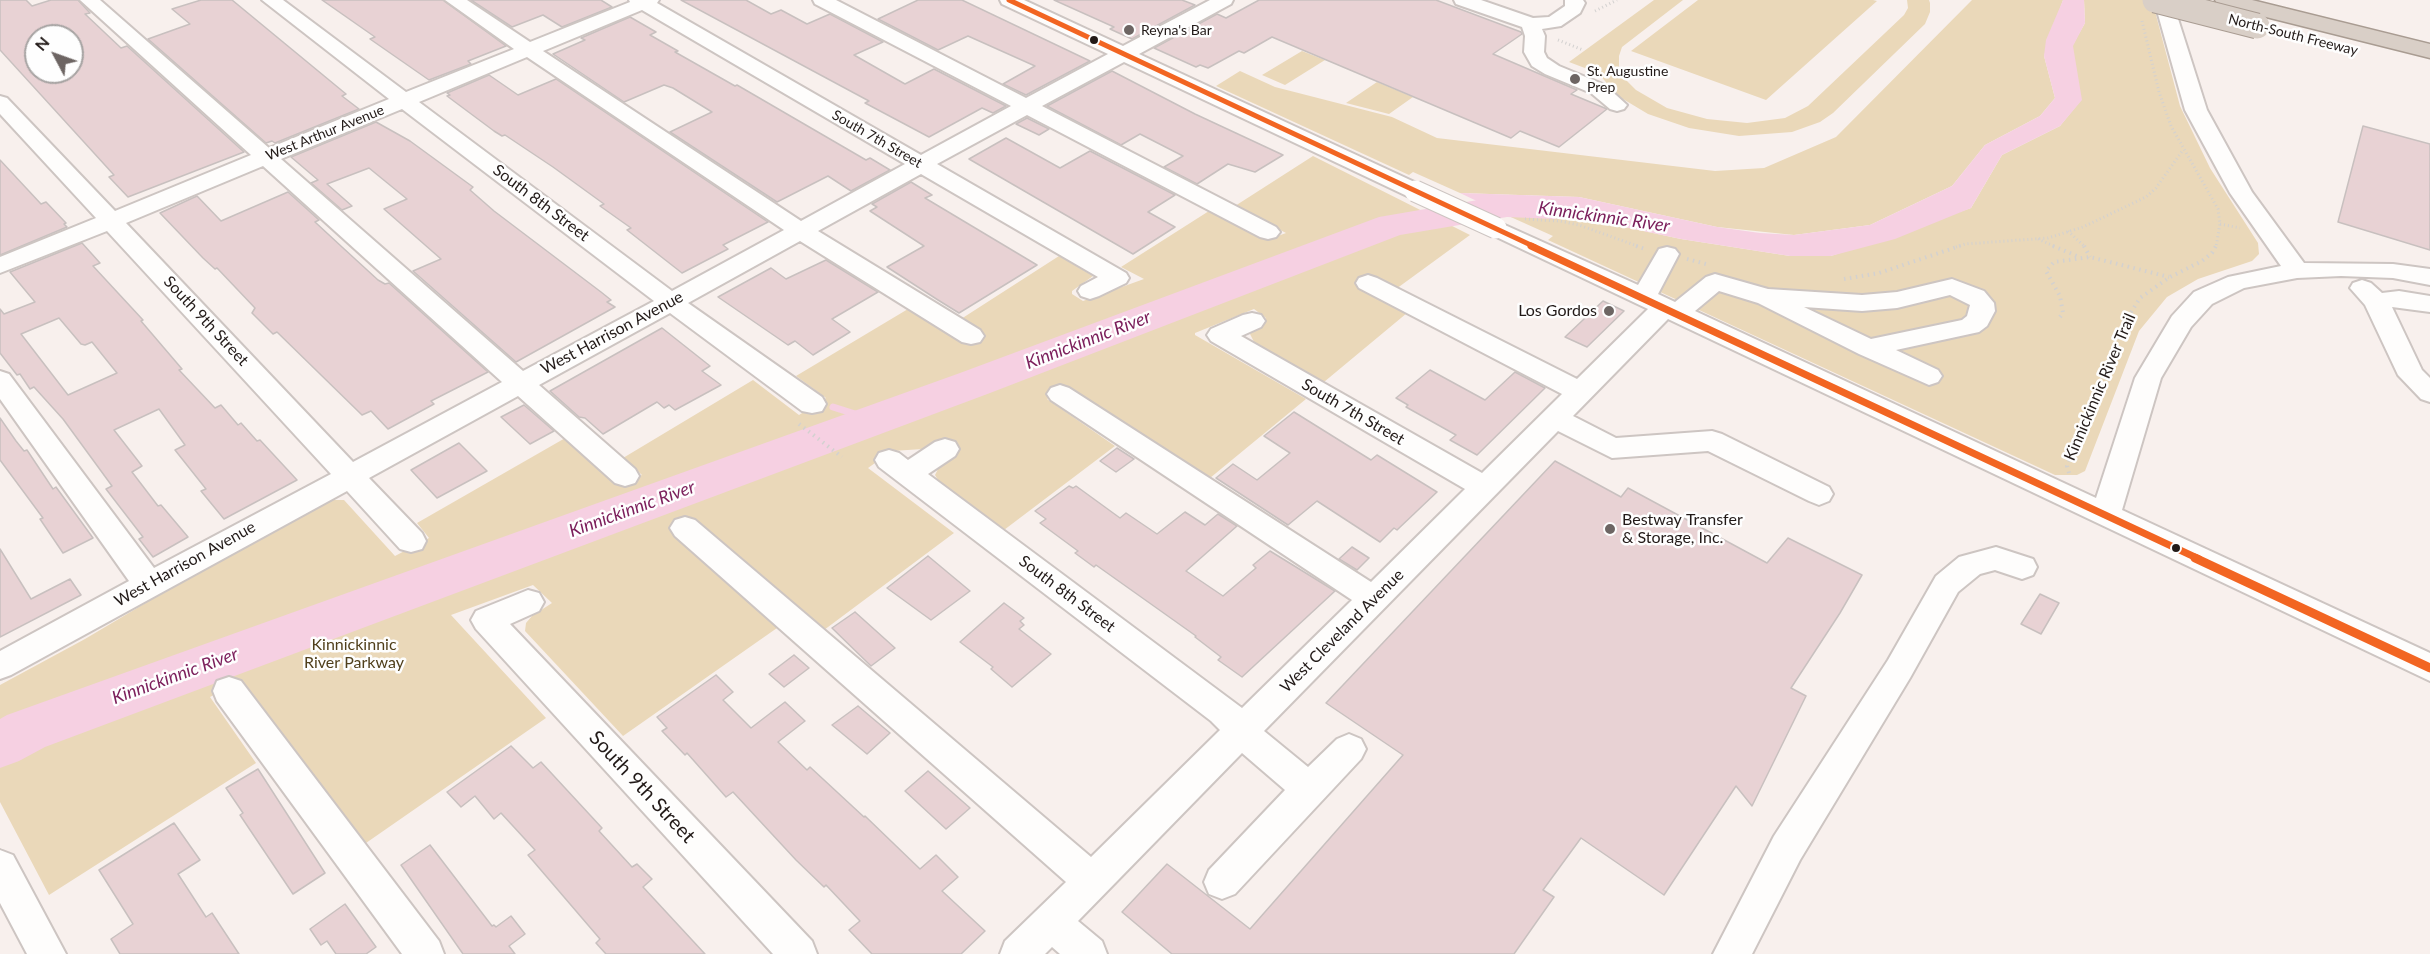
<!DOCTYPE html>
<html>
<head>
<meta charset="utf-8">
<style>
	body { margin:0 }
	#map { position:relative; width:2430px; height:954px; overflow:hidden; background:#f8f0ed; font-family:Lato,sans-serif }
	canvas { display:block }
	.north { position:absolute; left:24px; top:24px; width:60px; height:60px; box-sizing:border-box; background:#fefefe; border:2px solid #a6a3a2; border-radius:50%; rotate:311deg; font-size:16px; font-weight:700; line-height:24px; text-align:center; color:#221a18 }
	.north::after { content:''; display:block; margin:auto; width:21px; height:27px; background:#6d6563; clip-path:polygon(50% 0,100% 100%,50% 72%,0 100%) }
</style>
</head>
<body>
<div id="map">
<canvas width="2430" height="954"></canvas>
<div class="north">N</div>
</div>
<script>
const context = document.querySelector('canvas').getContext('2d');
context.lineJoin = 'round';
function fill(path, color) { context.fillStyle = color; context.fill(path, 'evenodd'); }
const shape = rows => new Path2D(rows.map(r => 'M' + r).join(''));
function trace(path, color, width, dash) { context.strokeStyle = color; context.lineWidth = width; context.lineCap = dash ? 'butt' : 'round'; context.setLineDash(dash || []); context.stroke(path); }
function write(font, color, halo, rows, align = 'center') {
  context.font = font + ' Lato,sans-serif'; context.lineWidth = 5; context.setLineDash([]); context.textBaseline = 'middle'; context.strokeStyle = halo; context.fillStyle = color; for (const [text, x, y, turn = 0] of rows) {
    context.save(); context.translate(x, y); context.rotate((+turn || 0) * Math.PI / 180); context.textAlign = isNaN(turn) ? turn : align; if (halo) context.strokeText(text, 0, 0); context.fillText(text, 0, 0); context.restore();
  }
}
fill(shape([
	[1654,0,1683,0,1622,47,1619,56,1619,67,1625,79,1636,90,1667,108,1707,119,1747,123,1785,118,1808,106,1904,15,1908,8,1907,0,1929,0,1930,3,1930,12,1925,24,1833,113,1820,122,1792,132,1739,136,1689,128,1648,114,1618,96,1598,73,1569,62],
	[1698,0,1873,0,1877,1,1766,100,1631,51],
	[1972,0,2063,0,2044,56,2055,98,2040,116,1985,145,1952,186,1870,225,1794,235,1717,227,1579,197,1460,193,1413,172,1409,175,1216,86,1240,71,1275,87,1392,117,1437,138,1715,171,1764,168,1836,137],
	[2084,0,2152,0,2180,106,2210,168,2258,243,2259,254,2252,261,2198,279,2167,297,2139,331,2085,471,2077,475,2055,475,1548,240,1553,236,1504,214,1531,212,1582,218,1681,239,1790,256,1831,256,1971,208,2002,155,2060,126,2081,100,2072,46,2085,23],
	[1302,51,1325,60,1285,85,1262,75],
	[1377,82,1413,97,1389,114,1346,103],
	[1313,156,1470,235,1396,289,1358,287,1407,313,1324,382,1254,342,1250,334,1266,318,1254,309,1195,333,1195,335,1306,399,1210,478,1066,387,1047,399,1115,446,1004,530,938,480,935,475,938,469,958,453,941,440,923,449,892,451,868,468,954,533,824,630,694,519,673,533,777,628,623,736,525,631,526,623,532,616,552,603,533,585,451,615,546,718,366,843,242,680,210,697,256,763,49,895,0,802,0,685,85,639,181,582,332,500,344,500,395,556,429,538,417,523,567,437,618,483,642,475,623,458,753,380,799,415,826,398,796,376,908,309,963,344,981,332,961,319,1059,256,1093,276,1072,291,1072,294,1083,301,1144,279,1121,267,1209,211,1267,240,1286,233,1235,206]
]), '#ead8b9');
fill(shape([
	[2063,0,2084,0,2085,23,2073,46,2082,100,2060,126,2002,155,1971,208,1895,239,1831,256,1790,256,1681,239,1582,218,1531,212,1504,214,1460,193,1579,197,1717,227,1760,233,1794,235,1870,225,1952,186,1985,145,2040,116,2055,98,2044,56,2046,40]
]), '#f6d0e2');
trace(shape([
	[833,407,874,420]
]), '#f6d0e2', 7);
fill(shape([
	[1507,195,1554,197,1567,200,1572,208,1567,216,1554,219,1507,217,1400,235,990,393,45,747,19,761,0,768,0,719,7,715,960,373,1379,217,1507,195]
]), '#f6d0e2');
const building = shape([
	[0,0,26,0,32,6,51,0,78,0,90,13,85,14,121,48,127,46,244,152,128,197,109,177,114,175,0,50,0,0],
	[36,36,72,36,72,72,36,72,36,36],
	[201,0,232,0,346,94,342,96,359,109,275,143,272,141,266,143,148,39,190,24,172,9,201,0],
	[322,0,443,0,506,46,468,61,471,64,429,80,370,39,375,37,322,0],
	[471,0,601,0,612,7,562,27,543,15,512,27,471,0],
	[681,0,746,0,771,14,781,10,807,24,830,14,883,42,854,55,905,84,934,69,1006,106,993,113,982,108,929,137,865,103,869,101,681,0],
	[918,0,962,0,1090,61,1026,95,1003,84,1035,66,968,36,938,50,878,19,918,0],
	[1054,0,1182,0,1195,5,1132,39,1110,29,1114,27,1054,0],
	[1259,0,1436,0,1521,32,1522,34,1493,54,1577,90,1571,94,1607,109,1559,147,1520,131,1511,138,1272,37,1244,53,1239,51,1208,68,1200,65,1196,67,1154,48,1217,14,1226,18,1259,0],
	[630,17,656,32,650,35,678,51,675,52,735,86,737,85,866,160,870,158,890,170,851,191,828,176,777,202,670,132,712,112,673,88,664,85,624,102,553,54,585,40,581,38,630,17],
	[1112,71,1195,114,1283,155,1255,172,1228,164,1197,184,1164,167,1183,156,1140,134,1121,145,1047,106,1112,71],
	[489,75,518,95,556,79,768,222,723,245,728,249,682,273,627,230,631,228,600,206,604,204,553,167,505,135,502,136,494,131,447,96,450,95,447,93,489,75],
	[1027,118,1049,129,1039,135,1016,124,1027,118],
	[376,122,410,141,473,187,470,190,494,211,601,292,611,300,607,302,615,307,516,362,413,271,441,259,384,209,407,199,369,168,327,184,352,206,342,210,311,183,318,180,291,157,376,122],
	[2363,126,2430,144,2430,250,2338,222,2363,126],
	[1006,138,1060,168,1090,151,1175,195,1148,212,1175,227,1133,254,969,159,1006,138],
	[0,160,41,204,46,202,66,223,64,224,67,227,0,255,0,160],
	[911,182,932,195,925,198,1037,265,959,313,938,300,887,267,924,246,870,211,877,207,872,204,911,182],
	[288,192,319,220,315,222,342,247,378,280,385,284,389,283,488,372,431,401,434,404,388,429,371,411,362,415,277,332,273,334,252,313,255,308,217,268,215,269,203,258,160,213,197,196,221,221,288,192],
	[82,243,100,263,93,266,143,320,141,321,182,369,179,370,215,408,221,405,238,425,241,423,257,441,260,440,297,480,224,519,201,491,206,489,175,450,185,445,159,409,114,430,142,466,132,472,158,506,161,505,188,537,153,557,139,539,143,537,106,489,112,486,63,419,34,387,30,389,20,374,17,375,0,353,0,309,4,314,35,302,10,272,82,243],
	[59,318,81,344,85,345,92,342,117,373,68,395,21,334,59,318],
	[826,260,878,292,832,319,850,332,813,355,795,341,788,345,718,297,771,268,786,279,826,260],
	[1603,301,1624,311,1587,347,1565,337,1603,301],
	[662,328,710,366,702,371,721,385,675,410,669,405,664,408,657,402,603,434,585,418,579,417,550,391,662,328],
	[1430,370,1485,400,1515,372,1545,388,1477,455,1450,440,1456,435,1406,407,1408,405,1396,398,1430,370],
	[524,405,554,431,530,444,501,417,524,405],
	[1294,412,1371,460,1377,455,1437,492,1397,530,1394,528,1380,542,1317,501,1288,525,1216,478,1233,464,1257,480,1290,453,1264,436,1294,412],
	[0,418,16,441,24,451,27,450,53,489,56,487,93,538,63,553,40,519,43,518,0,460,0,418],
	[459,443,487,471,437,498,411,470,459,443],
	[1117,448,1134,459,1116,472,1100,461,1117,448],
	[1555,461,1621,497,1628,488,1767,563,1788,538,1862,575,1840,613,1791,688,1806,696,1752,806,1736,786,1664,895,1581,838,1543,890,1554,897,1514,954,1172,954,1122,912,1167,864,1250,929,1403,755,1326,703,1555,461],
	[1069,486,1073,488,1076,486,1120,518,1126,513,1157,534,1185,512,1205,525,1218,514,1237,526,1186,571,1223,596,1256,568,1253,565,1270,551,1335,591,1242,677,1218,660,1221,657,1195,637,1196,636,1096,565,1094,567,1075,553,1078,551,1040,523,1046,519,1035,511,1069,486],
	[1352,547,1369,558,1357,570,1339,559,1352,547],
	[0,549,31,599,70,579,81,595,0,637,0,549],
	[928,556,970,591,931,620,887,588,928,556],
	[2040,594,2059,603,2041,634,2021,624,2040,594],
	[1004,603,1024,618,1020,621,1024,625,1019,629,1051,654,1012,687,991,669,993,667,960,642,1004,603],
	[855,612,895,648,871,666,832,628,855,612],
	[794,655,809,668,784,687,769,674,794,655],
	[716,675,733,692,723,700,751,728,785,702,805,721,778,742,807,770,810,767,864,817,865,816,920,869,936,855,958,877,942,891,985,931,961,954,872,954,849,930,860,921,826,885,824,887,796,860,733,792,726,797,687,753,685,755,662,731,667,728,657,717,716,675],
	[858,706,890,733,867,754,832,725,858,706],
	[511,746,533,768,541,762,602,828,599,831,632,867,637,864,652,879,643,887,705,954,606,954,596,943,600,939,528,855,535,850,501,813,494,819,475,796,461,807,447,792,511,746],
	[258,769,325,873,293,894,240,815,243,813,226,788,258,769],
	[928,771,970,808,946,829,905,791,928,771],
	[174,823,200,860,178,874,206,917,212,913,239,954,120,954,111,939,133,924,99,870,174,823],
	[430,845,492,926,494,925,496,927,511,916,525,934,509,946,515,954,463,954,401,865,430,845],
	[345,904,376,947,366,954,336,954,327,941,321,945,310,929,345,904]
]);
fill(building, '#e8d2d4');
trace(building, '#c8c0bf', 1.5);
const minor = shape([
	[80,0,100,0,269,148,389,99,262,0,283,0,406,92,514,49,445,0,467,0,530,42,630,2,629,0,659,0,657,3,921,155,1011,106,815,4,813,0,836,0,1026,98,1108,54,1002,4,1000,0,1024,0,1123,46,1210,0,1233,0,1231,4,1139,54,1423,186,1426,191,1423,196,1415,198,1407,196,1124,62,1042,106,1276,227,1280,232,1276,237,1268,239,1260,237,1027,115,937,164,1126,273,1129,278,1126,283,1099,296,1090,299,1081,296,1078,291,1081,286,1098,277,921,174,818,231,980,330,984,336,980,342,971,344,962,342,800,241,688,303,822,397,826,404,822,411,812,413,802,411,670,313,539,385,635,469,639,476,635,483,625,486,615,483,518,396,369,478,422,533,426,541,422,549,411,552,400,549,347,491,11,675,0,679,0,651,129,581,0,399,0,371,9,374,154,568,331,474,107,231,0,273,0,257,96,218,0,114,0,96,7,98,115,211,251,155,80,0],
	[642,10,905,164,801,221,543,51,642,10],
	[527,57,784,230,672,291,419,102,527,57],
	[402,109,654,301,523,371,281,159,402,109],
	[263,166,502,382,353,462,126,223,263,166],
	[1454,0,1481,0,1533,18,1549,17,1565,6,1565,0,1583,0,1585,3,1580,13,1561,26,1542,29,1545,36,1544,52,1547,58,1559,66,1605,85,1627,105,1624,109,1617,111,1610,109,1591,93,1545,74,1532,66,1524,52,1525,36,1522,27,1456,4,1454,0],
	[2154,0,2172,0,2207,110,2252,192,2304,263,2393,264,2430,269,2430,285,2393,278,2341,276,2297,278,2244,288,2212,304,2191,327,2161,378,2122,510,2430,653,2430,681,1668,319,1573,416,1616,438,1712,431,1722,434,1829,487,1833,494,1829,501,1819,505,1809,501,1708,451,1612,458,1558,431,1264,731,1308,767,1337,739,1349,734,1361,739,1366,749,1361,759,1235,894,1222,899,1209,894,1204,882,1209,870,1285,790,1242,753,1078,921,1102,941,1107,954,1060,954,1052,947,1045,954,1000,954,1005,941,1066,882,675,536,670,528,675,520,685,517,695,520,1091,857,1220,730,1211,721,879,467,875,460,879,453,889,450,899,453,908,460,935,442,945,439,955,442,959,449,955,456,928,474,1242,708,1352,600,1051,400,1047,394,1051,388,1060,385,1069,388,1371,582,1465,489,1211,341,1207,335,1211,329,1243,315,1252,313,1261,315,1265,321,1261,327,1241,336,1482,473,1562,394,1359,288,1356,283,1359,278,1368,275,1377,278,1577,379,1648,309,1488,233,1484,228,1488,223,1496,221,1638,285,1659,249,1667,247,1675,249,1679,254,1658,294,1675,302,1706,277,1715,274,1768,289,1862,295,1897,292,1952,279,1984,291,1994,303,1995,311,1987,326,1979,332,1896,350,1938,370,1942,376,1938,382,1929,385,1859,354,1758,303,1719,291,1695,311,2096,498,2135,378,2172,316,2194,292,2228,277,2281,266,2230,193,2185,110,2154,0],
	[1950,295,1970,305,1967,316,1962,320,1871,339,1804,307,1862,311,1897,308,1950,295],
	[2362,280,2371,283,2382,293,2399,291,2430,296,2430,312,2392,307,2422,370,2430,378,2430,402,2421,399,2398,375,2365,305,2350,288,2353,283,2362,280],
	[1996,547,2033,559,2037,567,2033,575,2022,579,1995,570,1980,574,1958,592,1910,678,1800,860,1752,954,1713,954,1774,836,1888,660,1936,576,1959,557,1996,547],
	[528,590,539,593,544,602,539,611,510,624,812,941,817,954,773,954,476,629,471,620,476,611,528,590],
	[229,677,241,681,439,941,444,954,402,954,217,701,213,691,217,681,229,677],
	[0,850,13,855,66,954,27,954,0,903,0,850]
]);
const highway = shape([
	[2215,0,2252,0,2430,44,2430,58,2218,5,2215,0]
]);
trace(minor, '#cdc5c2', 4);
trace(highway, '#a99c92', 3);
trace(shape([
	[1595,11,1617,0],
	[2142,21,2159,92,2171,126,2218,209,2220,224,2216,247],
	[1558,40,1583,50],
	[1525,219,1560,221,1579,225,1640,247],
	[2220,224,2240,228],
	[2068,231,2085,247],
	[2038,239,2056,247],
	[1956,247,1965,244,2048,238,2083,227,2146,197,2156,188,2183,150]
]), '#d3d1d0', 3, [1, 3]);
trace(shape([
	[1636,246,1645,249],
	[2053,246,2077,256],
	[2084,246,2090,257],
	[1687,259,1706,264],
	[1844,279,1879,273,1960,246],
	[2060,317,2063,313,2060,296,2046,271,2054,262,2090,257,2169,277],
	[799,424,842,457],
	[2069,473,2067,466,2123,325,2140,298,2170,277,2202,261,2212,253,2216,246]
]), '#d3d1d0', 4, [1.5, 4.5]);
fill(minor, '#fefdfc');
fill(highway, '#d9cfc7');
const minorBridge = shape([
	[1415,191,1496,228]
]);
const highwayBridge = shape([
	[2155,0,2257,26]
]);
trace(minorBridge, '#cdc5c2', 23, []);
trace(highwayBridge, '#a99c92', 27, []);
trace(minorBridge, '#fefdfc', 21);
trace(highwayBridge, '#d9cfc7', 25);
trace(shape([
	[1009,0,1535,247]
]), '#f26522', 5);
trace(shape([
	[1531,246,2199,559]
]), '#f26522', 7);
trace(shape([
	[2195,558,2430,668]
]), '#f26522', 9);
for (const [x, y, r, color] of [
	[1129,30,6,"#6d6563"],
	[1094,40,5,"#221a18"],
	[1575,79,6,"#6d6563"],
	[1609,311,6,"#6d6563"],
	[1610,529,6,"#6d6563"],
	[2176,548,5,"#221a18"]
]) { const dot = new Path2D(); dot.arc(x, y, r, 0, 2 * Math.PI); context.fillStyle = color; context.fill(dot); trace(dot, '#fefefe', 2); }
write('14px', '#221a18', '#fefefe', [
	["Reyna's Bar",1141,30],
	["St. Augustine",1587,71],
	["Prep",1587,87]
], 'left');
write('14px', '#221a18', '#fefefe', [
	["North-South Freeway",2293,35,14],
	["West Arthur Avenue",325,133,-22],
	["South 7th Street",877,139,30]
]);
write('16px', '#221a18', '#fefefe', [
	["South 8th Street",541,203,37],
	["South 9th Street",206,321,47],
	["West Harrison Avenue",612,333,-28],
	["Kinnickinnic River Trail",2100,387,-67],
	["South 7th Street",1353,412,30],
	["West Harrison Avenue",185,564,-29],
	["South 8th Street",1067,594,37],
	["West Cleveland Avenue",1342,631,-45]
]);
write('16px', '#221a18', '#fefefe', [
	["Los Gordos",1597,311],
	["Bestway Transfer",1622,520,"left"],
	["& Storage, Inc.",1622,538,"left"]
], 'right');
write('16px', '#503f1b', '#fefefe', [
	["Kinnickinnic",354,645],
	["River Parkway",354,663]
]);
write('italic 18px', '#7c205c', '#fefefe', [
	["Kinnickinnic River",1604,217,8],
	["Kinnickinnic River",1088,340,-21],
	["Kinnickinnic River",632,509,-20],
	["Kinnickinnic River",175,676,-20]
]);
write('20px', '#221a18', '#fefefe', [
	["South 9th Street",642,787,47]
]);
</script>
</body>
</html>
